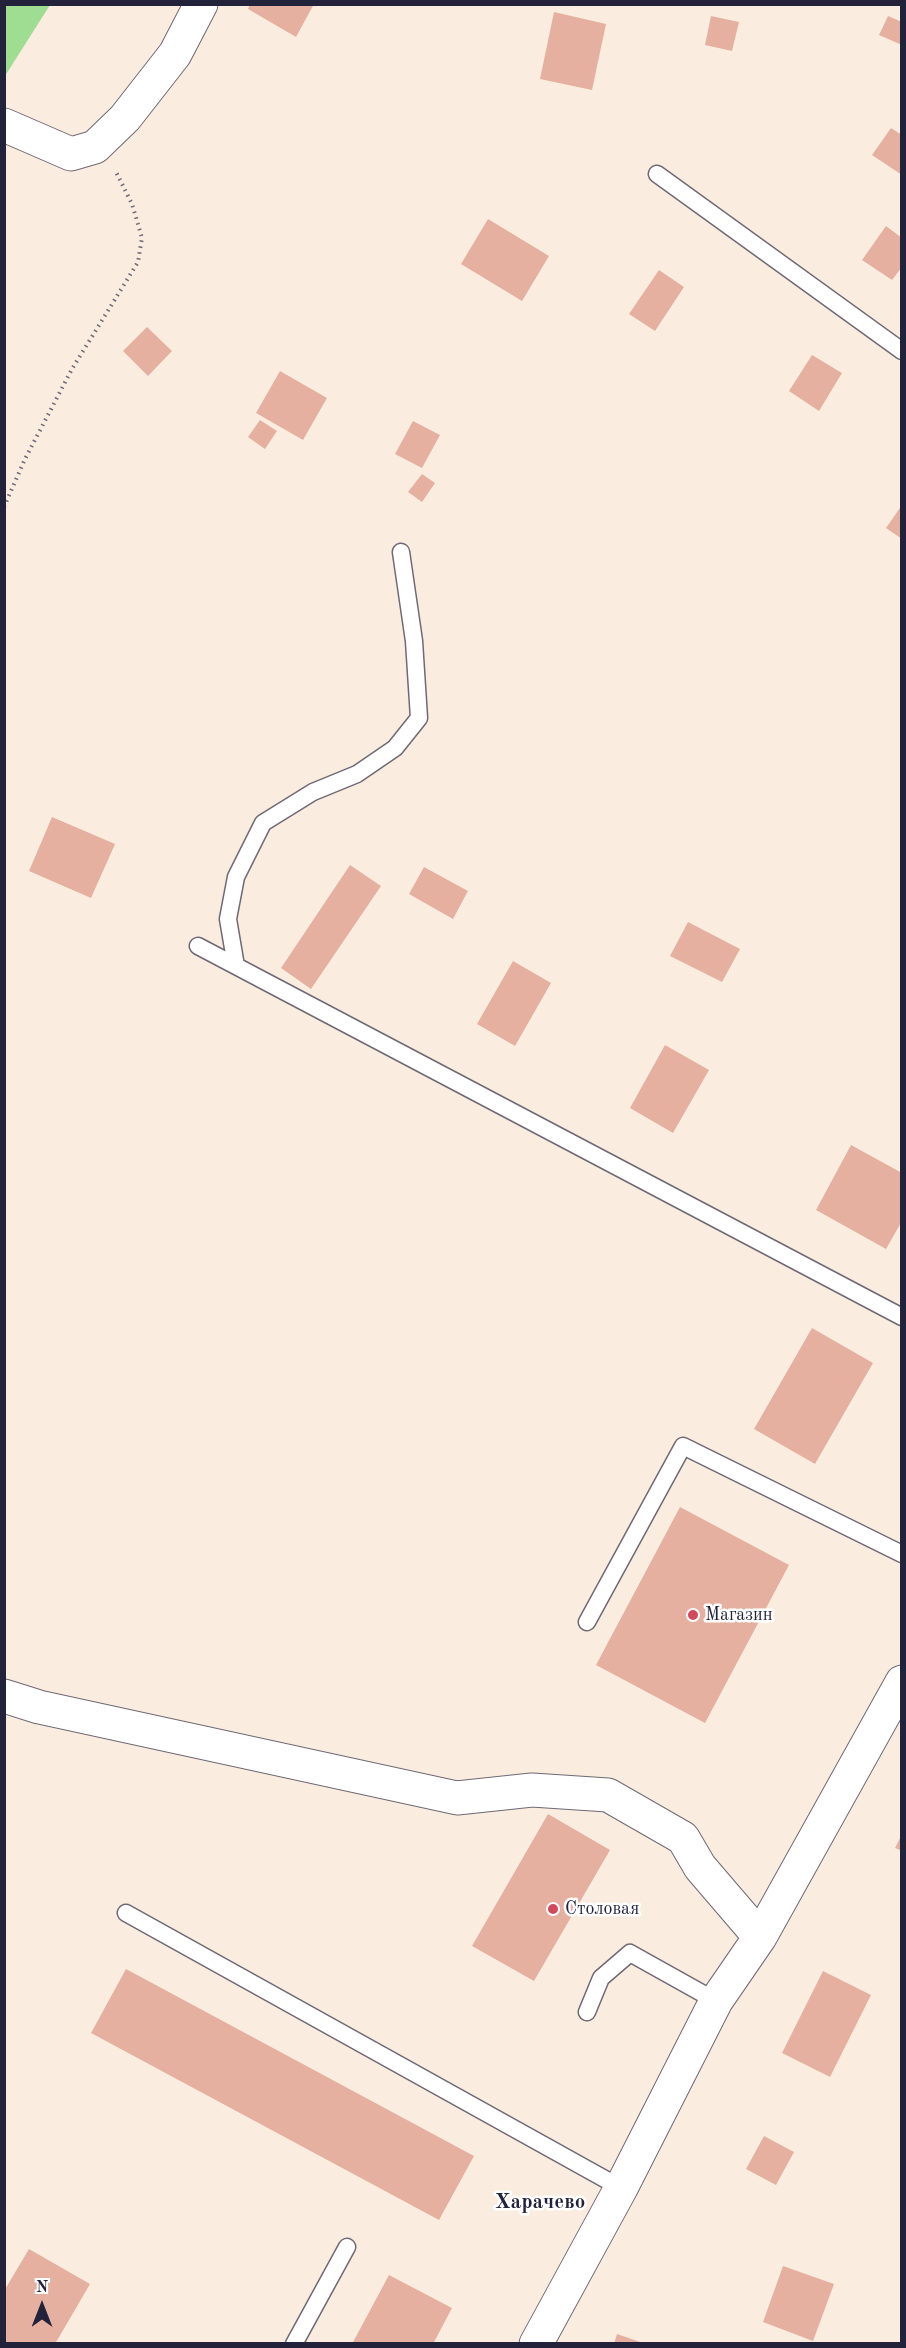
<!DOCTYPE html>
<html>
<head>
<meta charset="utf-8">
<style>
	body { margin:0 }
	#map { position:relative; width:906px; height:2348px; overflow:hidden; background:#faeddf; font-family:"Old Standard TT",serif }
	canvas { display:block }
	.frame { position:absolute; inset:0; border:6px solid #22223b; pointer-events:none }
	.north { position:absolute; left:12px; top:2276px; width:60px; height:60px; -webkit-text-stroke:4px #fff; paint-order:stroke; rotate:0deg; font-size:16px; font-weight:700; line-height:24px; text-align:center; color:#22223b }
	.north::after { content:''; display:block; margin:auto; width:21px; height:27px; background:#22223b; clip-path:polygon(50% 0,100% 100%,50% 72%,0 100%) }
</style>
</head>
<body>
<div id="map">
<canvas width="906" height="2348"></canvas>
<div class="frame"></div>
<div class="north">N</div>
</div>
<script>
const context = document.querySelector('canvas').getContext('2d');
context.lineJoin = 'round';
function fill(path, color) { context.fillStyle = color; context.fill(path, 'evenodd'); }
const shape = rows => new Path2D(rows.map(r => 'M' + r).join(''));
function trace(path, color, width, dash) { context.strokeStyle = color; context.lineWidth = width; context.lineCap = dash ? 'butt' : 'round'; context.setLineDash(dash || []); context.stroke(path); }
function write(font, color, halo, rows, align = 'center') {
  context.font = font + ' "Old Standard TT",serif'; context.lineWidth = 5; context.setLineDash([]); context.textBaseline = 'middle'; context.strokeStyle = halo; context.fillStyle = color; for (const [text, x, y, turn = 0] of rows) {
    context.save(); context.translate(x, y); context.rotate((+turn || 0) * Math.PI / 180); context.textAlign = isNaN(turn) ? turn : align; if (halo) context.strokeText(text, 0, 0); context.fillText(text, 0, 0); context.restore();
  }
}
fill(shape([
	[5,4,50,5,5,76,4,5]
]), '#9fdd92');
fill(shape([
	[250,4,314,4,296,37,248,9],
	[554,12,606,24,592,90,540,79],
	[711,16,739,22,732,51,705,45],
	[888,16,902,22,902,45,879,35],
	[891,128,902,135,902,175,872,155],
	[488,219,549,256,522,301,461,264],
	[886,226,902,238,902,267,892,280,862,260],
	[659,270,684,287,655,331,629,314],
	[147,327,172,351,148,376,123,351],
	[812,355,842,373,819,411,789,391],
	[280,371,327,398,303,440,256,413],
	[260,420,277,431,265,449,248,437],
	[413,421,440,435,422,468,395,454],
	[422,474,435,483,422,502,408,492],
	[902,505,902,539,886,528],
	[52,817,115,844,91,898,29,871],
	[350,865,381,886,311,989,281,968],
	[424,867,468,891,453,919,409,894],
	[688,922,740,949,722,982,670,956],
	[513,961,551,983,515,1046,477,1024],
	[665,1045,709,1070,673,1133,630,1108],
	[851,1145,902,1173,902,1221,886,1249,816,1210],
	[812,1328,873,1363,815,1464,754,1429],
	[680,1507,789,1565,705,1723,596,1665],
	[548,1814,610,1850,534,1981,472,1946],
	[902,1834,902,1851,895,1848],
	[126,1969,474,2156,439,2220,91,2033],
	[823,1971,871,1995,830,2077,782,2053],
	[764,2136,794,2152,776,2185,746,2169],
	[29,2249,90,2284,55,2344,4,2344,4,2291],
	[783,2266,834,2284,813,2341,763,2322],
	[389,2275,452,2308,433,2344,352,2344],
	[617,2334,643,2343,643,2344,614,2344]
]), '#e5b0a0');
const service = shape([
	[657,174,902,351],
	[198,946,902,1317],
	[236,966,228,919,236,877,263,823,313,792,357,774,395,748,419,718,414,641,401,552],
	[587,1622,683,1446,902,1554],
	[126,1913,621,2188],
	[587,2012,601,1978,630,1953,716,2001],
	[294,2344,347,2247]
]);
const minor = shape([
	[4,125,71,154,95,147,125,118,175,54,201,4],
	[4,1696,39,1707,457,1798,532,1790,608,1795,683,1838,700,1867,760,1937],
	[536,2344,621,2188,716,2001,760,1937,902,1682]
]);
trace(service, '#6e6974', 19);
trace(minor, '#6e6974', 35);
trace(shape([
	[4,507,25,459,72,369,138,262,142,238,132,204,116,172]
]), '#6e6974', 4, [1.5, 4.5]);
trace(service, '#fff', 16);
trace(minor, '#fff', 33);
for (const [x, y, r, color] of [
	[693,1615,6,"#d1495b"],
	[553,1909,6,"#d1495b"]
]) { const dot = new Path2D(); dot.arc(x, y, r, 0, 2 * Math.PI); context.fillStyle = color; context.fill(dot); trace(dot, '#fff', 2); }
write('18px', '#22223b', '#fff', [
	["Магазин",705,1615],
	["Столовая",565,1909]
], 'left');
write('bold 21px', '#22223b', '#fff', [
	["Харачево",540,2202]
]);
</script>
</body>
</html>
